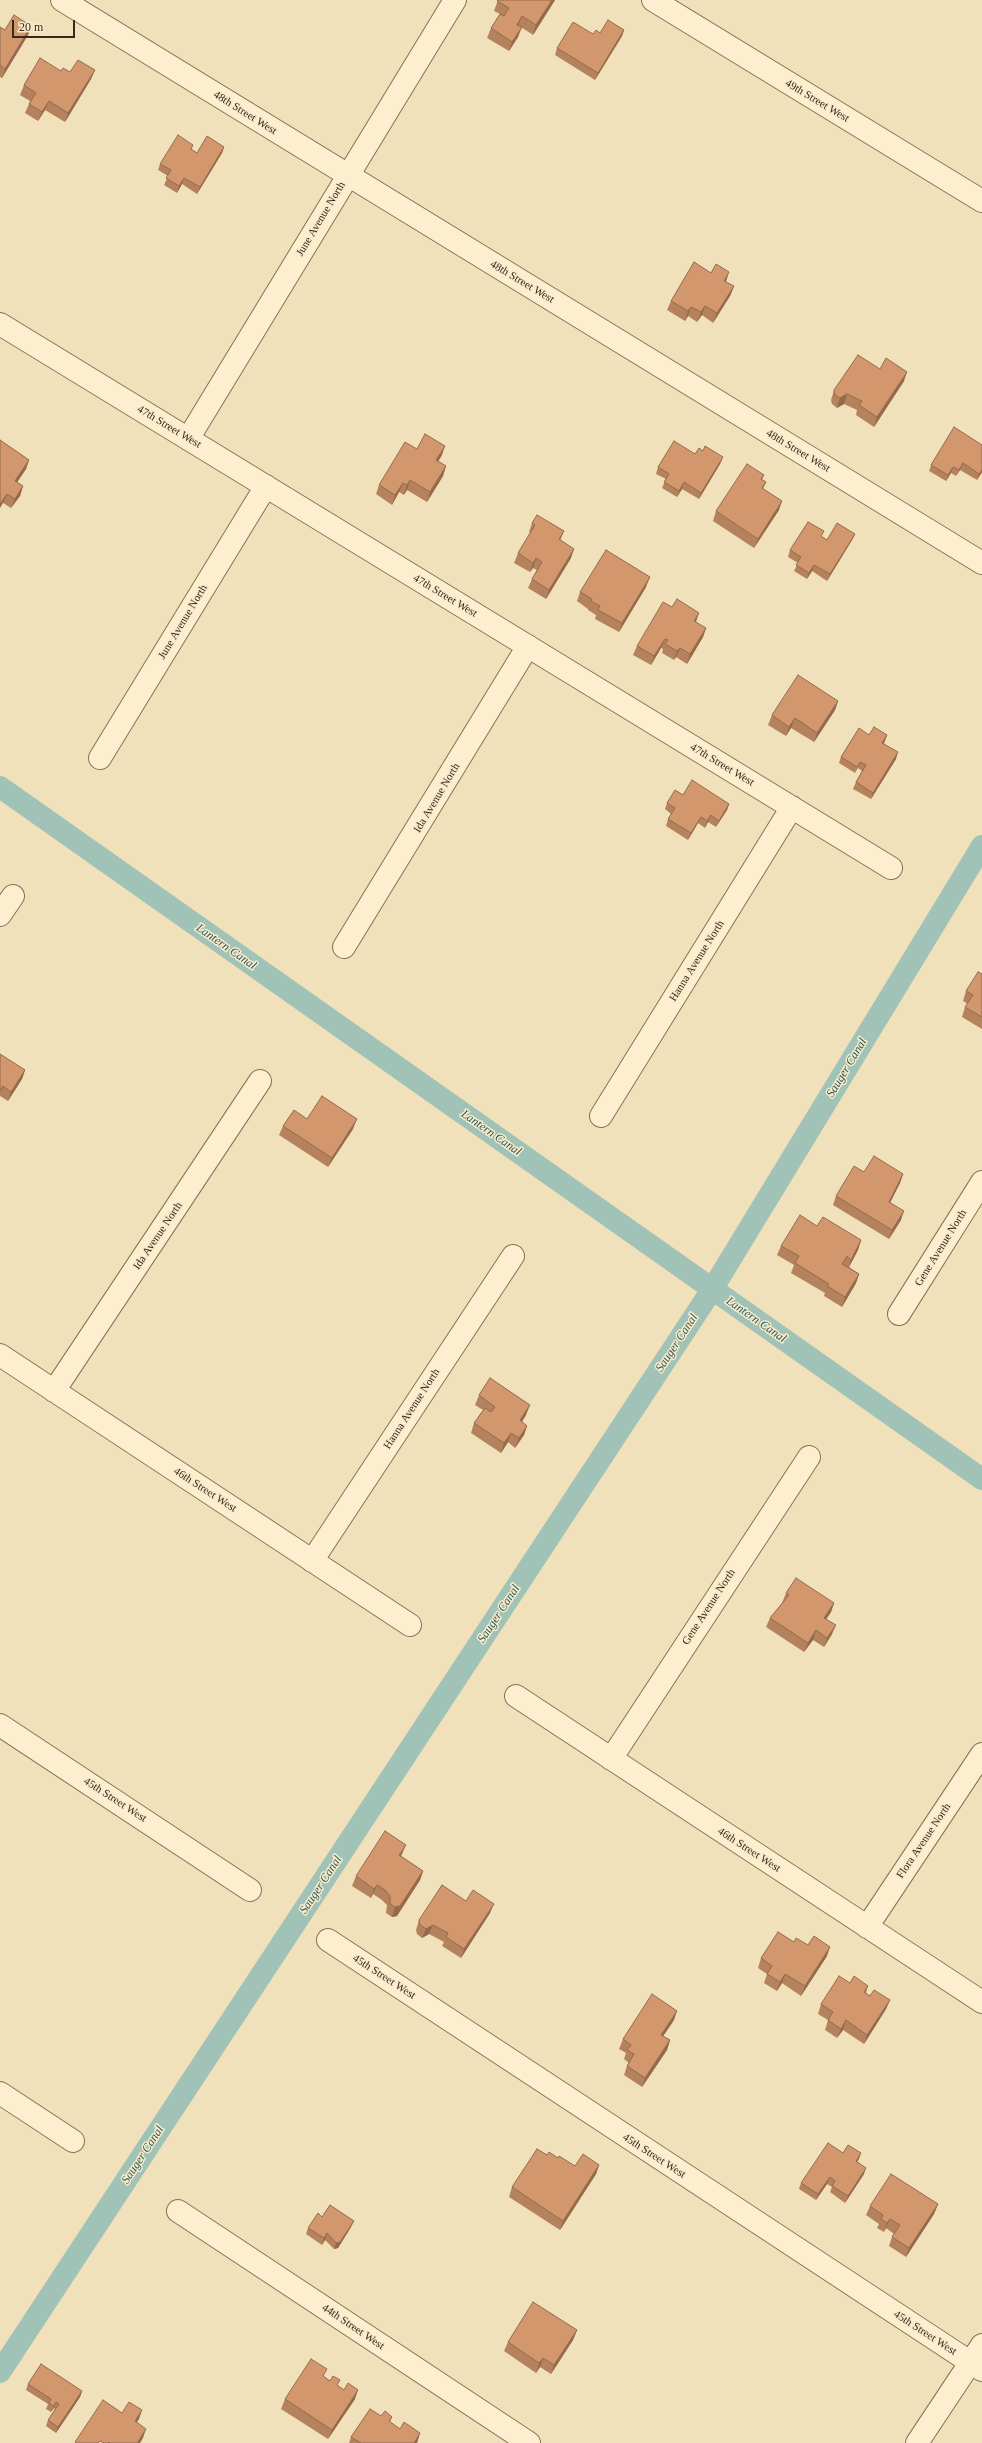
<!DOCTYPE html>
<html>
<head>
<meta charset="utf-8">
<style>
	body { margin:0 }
	#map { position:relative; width:982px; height:2443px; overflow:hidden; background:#f1e1bb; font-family:"Times New Roman",serif }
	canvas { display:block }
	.scale { position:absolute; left:12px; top:20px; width:63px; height:18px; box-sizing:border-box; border:2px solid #37281a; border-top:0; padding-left:5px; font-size:12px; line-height:14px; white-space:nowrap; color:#37281a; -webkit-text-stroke:3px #f8ebcb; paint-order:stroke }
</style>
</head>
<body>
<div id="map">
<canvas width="982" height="2443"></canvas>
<div class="scale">20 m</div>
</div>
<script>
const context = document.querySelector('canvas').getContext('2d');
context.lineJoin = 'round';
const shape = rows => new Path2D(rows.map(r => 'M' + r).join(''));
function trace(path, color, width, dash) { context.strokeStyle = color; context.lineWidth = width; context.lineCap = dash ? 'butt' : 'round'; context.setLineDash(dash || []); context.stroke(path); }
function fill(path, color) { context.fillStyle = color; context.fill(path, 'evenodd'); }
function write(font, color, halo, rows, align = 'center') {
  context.font = font + ' "Times New Roman",serif'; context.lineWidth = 3; context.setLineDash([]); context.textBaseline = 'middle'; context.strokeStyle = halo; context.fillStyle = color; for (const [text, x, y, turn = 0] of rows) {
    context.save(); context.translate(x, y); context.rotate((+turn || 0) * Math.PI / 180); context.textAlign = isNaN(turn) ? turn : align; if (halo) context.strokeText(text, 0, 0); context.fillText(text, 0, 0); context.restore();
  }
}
trace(shape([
	[0,787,982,1479],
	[0,2372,713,1288,982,846]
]), '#a0c2b7', 22);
const minor = shape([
	[62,0,982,563],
	[653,0,982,201],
	[0,324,891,868],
	[188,439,455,0],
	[100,758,266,486],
	[0,915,13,896],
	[344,947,528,646],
	[601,1116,792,807],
	[899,1314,982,1182],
	[0,1355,410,1625],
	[54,1391,260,1081],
	[312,1561,513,1256],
	[516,1696,982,2002],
	[0,1725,250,1890],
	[611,1759,809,1457],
	[867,1927,982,1754],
	[328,1940,982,2370],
	[0,2093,73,2141],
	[178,2211,529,2443],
	[917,2443,982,2345]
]);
trace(minor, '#8a7054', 24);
trace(minor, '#fceece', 22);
fill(shape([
	[498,0,555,0,533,35,521,27,518,37,509,51,487,38,491,28,500,14,494,11],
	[31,26,28,35,2,78,0,77,0,27,5,30],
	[624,30,622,36,595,80,555,55,557,48,593,34,600,33],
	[95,70,91,79,65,122,45,110,38,121,25,113,29,104,30,101,20,95,24,85,61,71,70,72],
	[224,147,222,153,197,194,182,184,177,193,164,185,168,176,158,170,160,164,192,150,197,153],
	[726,282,734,286,730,296,713,323,702,315,697,322,688,316,685,321,667,310,671,301],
	[880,369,904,381,874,427,856,415,857,410,844,404,837,408,832,404,831,400,834,390],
	[0,440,29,460,26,469,17,482,23,486,20,496,11,508,3,503],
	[982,445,982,472,977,480,960,470,956,476,951,473,946,481,929,471,931,465],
	[417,449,442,455,438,461,446,466,443,476,427,502,407,490,404,495,399,492,392,505,376,494,379,485],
	[703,451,723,457,720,464,699,499,682,489,677,497,662,488,666,479,656,474,658,467],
	[764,475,762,480,766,482,763,489,779,510,754,548,713,521,716,511],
	[532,523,564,531,560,540,571,558,546,599,528,588,532,579,537,570,533,568,530,572,514,563,518,553,530,533,529,532],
	[855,534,852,540,827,581,812,571,807,579,794,571,798,563,788,557,790,550,822,537,827,540],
	[646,587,619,632,595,619,596,615,588,610,588,609,577,601,580,592],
	[696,622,706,628,703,637,687,664,676,657,674,660,662,653,663,649,661,648,651,665,633,655,637,646],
	[838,701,835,710,814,742,791,728,786,736,768,725,772,715],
	[869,735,887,735,884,743,896,759,871,799,853,789,856,782,862,771,858,768,855,773,839,763,841,757],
	[683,795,729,804,727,810,716,827,708,822,705,828,698,823,688,840,666,826,668,819,671,814,665,809,667,803],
	[982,974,982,1029,962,1017,965,1007,968,1004,963,1001,966,991],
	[0,1054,25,1070,22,1079,8,1101,0,1096],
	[283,1126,353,1129,328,1167,279,1135],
	[903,1174,900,1183,890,1202,901,1220,889,1239,833,1205,836,1196],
	[861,1240,858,1250,849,1267,859,1274,856,1283,842,1307,824,1296,825,1293,791,1273,794,1265,777,1255,781,1246],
	[479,1395,526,1415,522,1422,527,1426,524,1435,515,1448,508,1442,501,1453,471,1433,474,1423,483,1410,475,1405],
	[786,1593,834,1603,831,1612,826,1619,832,1634,824,1647,813,1640,804,1652,766,1627,770,1618,782,1603],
	[402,1854,401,1856,423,1871,420,1880,397,1916,392,1917,386,1913,387,1905,382,1900,373,1894,371,1898,352,1886,356,1876],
	[466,1901,490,1913,461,1958,442,1946,444,1942,429,1934,422,1938,417,1934,416,1930,419,1920],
	[794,1942,808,1945,827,1956,801,1996,782,1983,777,1991,764,1983,767,1974,758,1968,761,1958],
	[850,1983,868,1986,866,1993,870,1996,890,2000,886,2009,864,2044,843,2030,837,2038,825,2030,828,2020,818,2014,821,2004],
	[674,2020,663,2036,670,2040,667,2050,642,2087,624,2075,627,2066,629,2063,624,2059,626,2053,619,2049,623,2039],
	[547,2155,558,2158,575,2166,599,2165,596,2174,560,2230,509,2197,512,2187],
	[859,2159,857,2162,864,2174,845,2203,830,2192,832,2187,827,2184,816,2200,799,2189,801,2183],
	[938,2204,934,2214,906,2257,889,2246,892,2237,894,2234,886,2228,884,2232,877,2228,879,2224,866,2215,870,2206],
	[322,2217,351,2227,338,2248,334,2249,325,2240,322,2245,306,2234,308,2228],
	[577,2330,573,2340,551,2374,540,2367,536,2373,504,2351,508,2342],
	[324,2377,338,2386,355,2399,328,2439,281,2409,285,2399],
	[28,2384,82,2391,80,2397,56,2433,46,2426,48,2420,55,2409,54,2408,51,2412,46,2409,48,2404,26,2390],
	[381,2416,392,2417,390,2422,400,2429,420,2433,417,2443,349,2443,351,2437]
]), '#b5825e');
fill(shape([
	[552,0,555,0,533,35,536,25],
	[522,16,518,26,517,25],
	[31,26,28,35,2,78,5,69],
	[522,27,518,37,509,51,512,42],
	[624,30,622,36,595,80,598,73],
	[95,70,91,79,65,122,68,113],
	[49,101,45,110,38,121,42,112],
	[224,147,222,153,197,194,200,187],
	[184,178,182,184,177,193,179,186],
	[729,272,726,282,724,281],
	[734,286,730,296,713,323,717,313],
	[705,306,702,315,697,322,701,312],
	[691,307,688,316,685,321,688,311],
	[907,372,904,381,874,427,877,417],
	[847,394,844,404,837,408,840,398],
	[445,446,442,455,433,470,436,460],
	[723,457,720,464,699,499,701,493],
	[29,460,26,469,12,490,15,481],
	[963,463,960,470,956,476,959,470],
	[446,466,443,476,427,502,430,492],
	[953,467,951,473,946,481,948,475],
	[982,470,982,472,977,480,979,474],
	[410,480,407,490,404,495,407,485],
	[684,482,682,489,677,497,679,491],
	[403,483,399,492,392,505,395,495],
	[23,486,20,496,11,508,15,499],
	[7,494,3,503,0,508,0,504],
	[782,501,779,510,754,548,758,539],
	[564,531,560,540,559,539],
	[855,534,852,540,827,581,830,574],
	[574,549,571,558,546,599,549,590],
	[536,558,533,568,530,572,533,563],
	[814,565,812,571,807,579,809,573],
	[650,577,646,587,619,632,622,623],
	[699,613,696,622,694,621],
	[706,628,703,637,687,664,690,654],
	[665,639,661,648,651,665,654,656],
	[680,648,676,657,674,660,677,651],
	[838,701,835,710,814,742,817,733],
	[795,718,791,728,786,736,789,727],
	[887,735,885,741,880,749,882,743],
	[898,752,896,759,871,799,873,793],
	[729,804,727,810,716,827,719,821],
	[711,815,708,822,705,828,707,821],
	[701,817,698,823,688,840,691,833],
	[25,1070,22,1079,8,1101,11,1092],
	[357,1119,353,1129,328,1167,332,1158],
	[903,1174,900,1183,886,1211,889,1202],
	[904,1211,901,1220,889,1239,892,1230],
	[861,1240,858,1250,848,1269,851,1260],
	[859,1274,856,1283,842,1307,845,1297],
	[530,1405,526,1415,516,1430,520,1420],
	[527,1426,524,1435,515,1448,519,1438],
	[511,1433,508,1442,501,1453,504,1443],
	[834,1603,831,1612,821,1627,824,1618],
	[836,1625,832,1634,824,1647,827,1638],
	[816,1630,813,1640,804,1652,808,1643],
	[406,1845,402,1854,396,1865,399,1855],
	[423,1871,420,1880,397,1916,392,1917,395,1907],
	[377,1885,373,1894,371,1898,374,1889],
	[494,1904,490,1913,461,1958,464,1949],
	[433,1925,429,1934,422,1938,426,1929],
	[830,1947,827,1956,801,1996,805,1986],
	[785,1974,782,1983,777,1991,780,1982],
	[890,2000,886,2009,864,2044,867,2035],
	[677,2011,674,2020,658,2044,661,2035],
	[846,2020,843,2030,837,2038,841,2029],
	[670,2040,667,2050,642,2087,645,2078],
	[861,2153,859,2159,853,2168,856,2161],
	[599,2165,596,2174,560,2230,563,2221],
	[866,2168,864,2174,845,2203,848,2196],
	[830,2177,827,2184,816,2200,818,2194],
	[938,2204,934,2214,906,2257,909,2248],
	[890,2219,886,2228,884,2232,887,2223],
	[354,2221,351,2227,338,2248,334,2249,336,2243],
	[327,2233,325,2240,322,2245,324,2238],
	[577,2330,573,2340,551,2374,554,2365],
	[543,2358,540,2367,536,2373,539,2363],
	[358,2390,355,2399,328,2439,332,2430],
	[82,2391,80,2397,56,2433,58,2427],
	[56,2402,54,2408,51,2412],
	[142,2410,139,2419,131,2431,135,2421],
	[146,2429,143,2438,140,2443,137,2443],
	[420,2433,417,2443,414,2443]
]), '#946a4c');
const building = shape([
	[498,0,552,0,536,25,522,16,517,25,522,27,512,42,491,28,500,14,504,16,509,8,497,1,498,0],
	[14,15,31,26,5,69,0,65,0,27,5,30,14,15],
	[608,20,624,30,598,73,557,48,573,22,593,34,596,30,600,33,608,20],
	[40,58,61,71,63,68,70,72,78,60,95,70,68,113,49,101,42,112,29,104,36,93,24,85,40,58],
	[178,135,193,145,191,149,197,153,207,136,224,147,200,187,184,178,179,186,166,178,171,170,160,164,178,135],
	[694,262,711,273,716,264,729,272,724,281,734,286,717,313,705,306,701,312,691,307,688,311,671,301,694,262],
	[858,355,880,369,886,358,907,372,877,417,859,405,862,401,847,394,840,398,835,395,834,390,858,355],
	[954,427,982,445,982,470,979,474,963,463,959,470,953,467,948,475,931,465,954,427],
	[425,434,445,446,436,460,446,466,430,492,410,480,407,485,403,483,395,495,379,485,405,442,417,449,425,434],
	[0,440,29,460,15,481,23,486,15,499,7,494,0,504,0,440],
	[674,441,695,454,699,448,703,451,705,446,723,457,701,493,684,482,679,491,664,482,669,474,658,467,674,441],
	[747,464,764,475,761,479,766,482,762,488,782,501,758,539,716,511,747,464],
	[537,515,564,531,559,539,574,549,549,590,532,579,542,562,536,558,533,563,518,553,535,525,532,523,537,515],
	[808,522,824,531,821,536,827,540,837,523,855,534,830,574,814,565,809,573,796,565,801,557,790,550,808,522],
	[606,550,650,577,622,623,598,610,600,606,591,601,592,599,580,592,606,550],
	[677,599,699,613,694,621,706,628,690,654,680,648,677,651,665,644,668,640,665,639,654,656,637,646,663,602,672,607,677,599],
	[798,675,838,701,817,733,795,718,789,727,772,715,798,675],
	[874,727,887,735,882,743,898,752,873,793,856,782,866,765,860,762,857,767,841,757,859,728,869,735,874,727],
	[692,780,729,804,719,821,711,815,707,821,701,817,691,833,668,819,675,808,667,803,675,790,683,795,692,780],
	[978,972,982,974,982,1017,965,1007,973,995,966,991,978,972],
	[0,1054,25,1070,11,1092,3,1086,0,1091,0,1054],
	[322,1096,357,1119,332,1158,283,1126,294,1110,307,1119,322,1096],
	[874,1156,903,1174,889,1202,904,1211,892,1230,836,1196,854,1166,864,1172,874,1156],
	[800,1215,817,1226,823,1217,861,1240,851,1260,847,1256,842,1264,859,1274,845,1297,827,1286,829,1284,795,1263,799,1256,781,1246,800,1215],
	[490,1378,530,1405,520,1420,527,1426,519,1438,511,1433,504,1443,474,1423,485,1408,491,1412,495,1407,479,1395,490,1378],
	[796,1578,834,1603,824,1618,836,1625,827,1638,816,1630,808,1643,770,1618,789,1595,786,1593,796,1578],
	[385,1831,406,1845,399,1855,423,1871,400,1906,395,1907,390,1904,390,1896,385,1890,377,1885,374,1889,356,1876,385,1831],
	[442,1885,466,1901,473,1890,494,1904,464,1949,446,1937,448,1933,433,1925,426,1929,420,1925,419,1920,442,1885],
	[778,1932,794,1942,796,1938,808,1945,814,1936,830,1947,805,1986,785,1974,780,1982,767,1974,772,1966,761,1958,778,1932],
	[839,1976,850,1983,854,1976,868,1986,864,1992,870,1996,874,1990,890,2000,867,2035,846,2020,841,2029,828,2020,833,2012,821,2004,839,1976],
	[652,1994,677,2011,661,2035,670,2040,645,2078,627,2066,634,2054,627,2050,631,2045,623,2039,652,1994],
	[828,2143,843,2153,848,2145,861,2153,856,2161,866,2168,848,2196,832,2186,835,2181,830,2177,818,2194,801,2183,828,2143],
	[537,2149,547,2155,549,2152,558,2158,559,2156,575,2166,583,2154,599,2165,563,2221,512,2187,537,2149],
	[891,2174,938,2204,909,2248,892,2237,900,2225,890,2219,887,2223,881,2219,883,2215,870,2206,891,2174],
	[330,2205,354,2221,340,2242,336,2243,327,2233,324,2238,308,2228,318,2213,322,2217,330,2205],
	[533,2302,577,2330,554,2365,543,2358,539,2363,508,2342,533,2302],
	[311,2359,327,2369,323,2376,330,2381,333,2376,340,2380,337,2385,344,2390,348,2383,358,2390,332,2430,285,2399,311,2359],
	[41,2364,82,2391,58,2427,48,2420,59,2404,56,2402,54,2406,49,2403,51,2399,28,2384,41,2364],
	[103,2400,122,2413,129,2402,142,2410,135,2421,146,2429,137,2443,110,2443,109,2442,108,2443,104,2443,100,2441,98,2443,76,2443,75,2442,103,2400],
	[370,2409,381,2416,385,2411,392,2417,389,2421,400,2429,404,2422,420,2433,414,2443,361,2443,351,2437,370,2409]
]);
fill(building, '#d3976d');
trace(building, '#946a4c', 1);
write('11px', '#37281a', '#f8ebcb', [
	["49th Street West",817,101,31],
	["48th Street West",245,113,32],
	["June Avenue North",321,219,-59],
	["48th Street West",522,282,31],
	["47th Street West",169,427,31],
	["48th Street West",798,451,31],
	["47th Street West",445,596,31],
	["June Avenue North",183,622,-59],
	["47th Street West",722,765,31],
	["Ida Avenue North",437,798,-59],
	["Hanna Avenue North",697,961,-58],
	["Ida Avenue North",158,1236,-56],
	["Gene Avenue North",941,1248,-58],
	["Hanna Avenue North",412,1409,-57],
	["46th Street West",205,1490,33],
	["Gene Avenue North",709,1607,-57],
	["45th Street West",115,1800,33],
	["Flora Avenue North",924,1841,-56],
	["46th Street West",749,1850,33],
	["45th Street West",384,1977,33],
	["45th Street West",654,2156,33],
	["44th Street West",353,2327,34],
	["45th Street West",925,2333,33]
]);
write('italic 12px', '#285955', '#f8ebcb', [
	["Lantern Canal",226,947,35],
	["Sauger Canal",847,1068,-59],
	["Lantern Canal",491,1133,35],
	["Lantern Canal",756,1320,35],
	["Sauger Canal",677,1343,-57],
	["Sauger Canal",499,1614,-57],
	["Sauger Canal",321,1885,-57],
	["Sauger Canal",143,2155,-57]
]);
</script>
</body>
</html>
